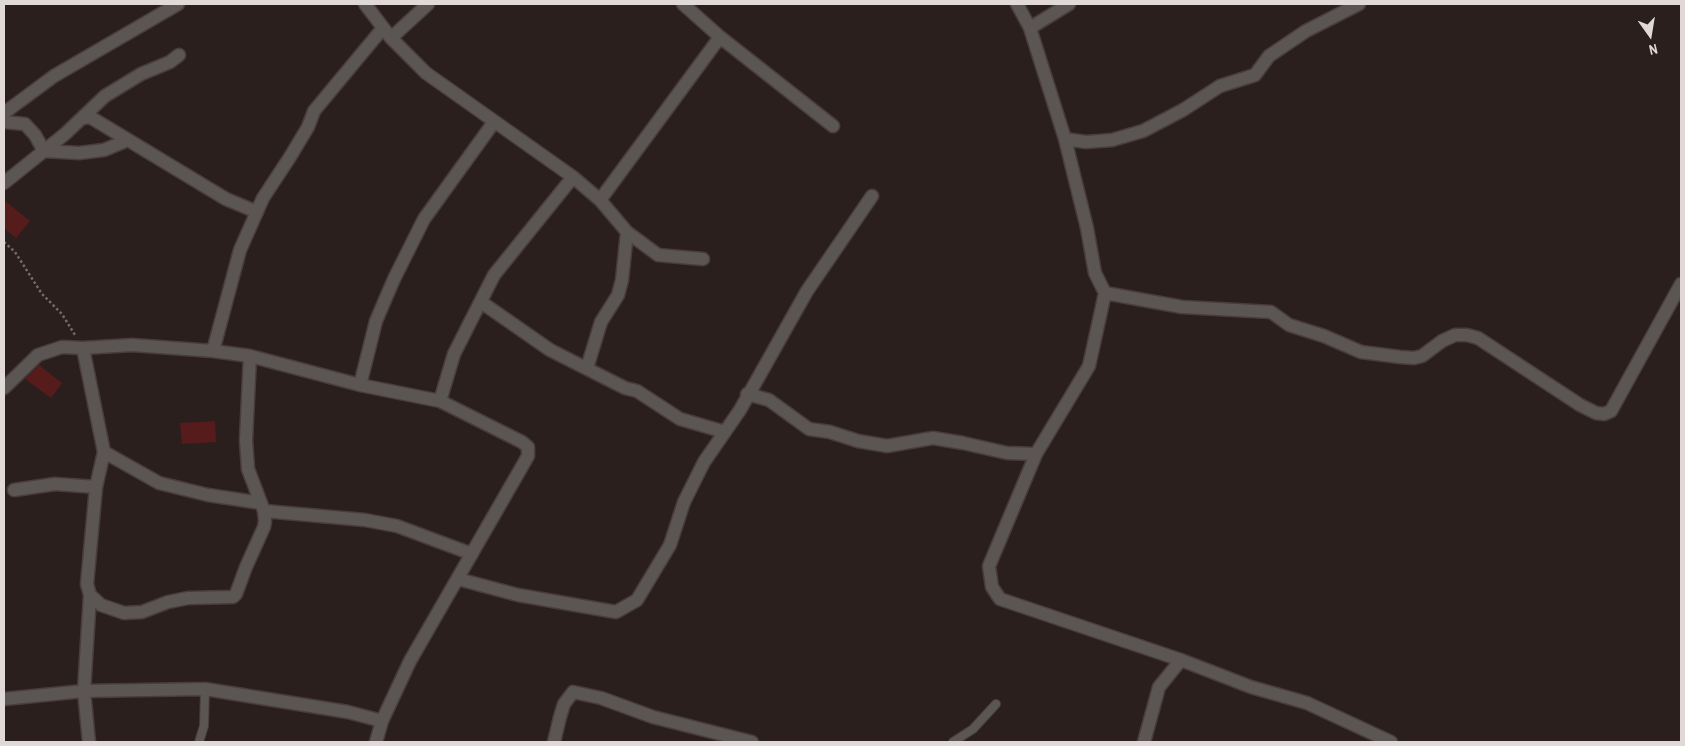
<!DOCTYPE html>
<html>
<head>
<meta charset="utf-8">
<style>
	body { margin:0 }
	#map { position:relative; width:1685px; height:746px; overflow:hidden; background:#2b1f1e; font-family:"Archivo Narrow",sans-serif }
	canvas { display:block }
	.frame { position:absolute; inset:0; border:5px solid #e1d8d8; pointer-events:none }
	.north { position:absolute; left:1625px; top:10px; width:50px; height:50px; -webkit-text-stroke:4px #2b1f1e; paint-order:stroke; rotate:167deg; font-size:14px; font-weight:700; line-height:20px; text-align:center; color:#e1d8d8 }
	.north::after { content:''; display:block; margin:auto; width:18px; height:22px; background:#e1d8d8; clip-path:polygon(50% 0,100% 100%,50% 72%,0 100%) }
</style>
</head>
<body>
<div id="map">
<canvas width="1685" height="746"></canvas>
<div class="frame"></div>
<div class="north">N</div>
</div>
<script>
const context = document.querySelector('canvas').getContext('2d');
context.lineJoin = 'round';
function fill(path, color) { context.fillStyle = color; context.fill(path, 'evenodd'); }
const shape = rows => new Path2D(rows.map(r => 'M' + r).join(''));
function trace(path, color, width, dash) { context.strokeStyle = color; context.lineWidth = width; context.lineCap = dash ? 'butt' : 'round'; context.setLineDash(dash || []); context.stroke(path); }
fill(shape([
	[4,200,30,221,16,238,4,228],
	[39,365,62,383,51,398,25,379],
	[215,421,216,442,182,444,180,423]
]), '#551c1b');
const lane = shape([
	[199,742,204,726,205,689],
	[953,742,973,729,996,704]
]);
const street = shape([
	[365,4,391,38,426,73,573,177,600,200,627,232,658,255,703,259],
	[683,4,720,37,833,126],
	[1017,4,1030,28,1065,139,1087,228,1095,273,1105,293,1182,307,1271,312,1289,325,1324,336,1361,352,1400,357,1414,358,1422,356,1442,341,1455,335,1467,335,1478,338,1580,405,1596,413,1604,414,1611,411,1681,284],
	[1030,28,1069,4],
	[391,38,428,4],
	[4,113,54,76,178,4],
	[83,118,90,117,226,199,257,212],
	[4,122,25,124,35,135,44,151,79,153,104,150,128,140],
	[1065,139,1086,142,1112,140,1143,131,1183,110,1220,86,1255,75,1269,56,1306,31,1359,4],
	[4,183,65,134,105,96,141,74,170,62,179,55],
	[600,200,720,37],
	[1105,293,1089,366,1036,454,989,566,992,587,1000,599,1181,660,1251,687,1307,703,1391,742],
	[481,302,550,350,625,388,637,391,680,419,725,432],
	[83,348,104,452,96,487,87,584,90,595,84,691,89,742],
	[213,351,240,250,263,198,290,157,308,127,314,111,383,28],
	[587,368,601,322,618,295,622,280,627,232],
	[360,385,376,321,394,279,424,219,494,122],
	[4,388,38,355,62,347,83,348,132,345,213,351,250,356,360,385,440,401,522,442,528,447,528,456,410,661,382,721,376,742],
	[747,394,769,400,809,429,830,432,858,441,887,446,933,438,963,443,1007,453,1036,454],
	[440,401,454,354,494,275,573,177],
	[104,452,159,483,208,495,261,503],
	[14,490,55,484,96,487],
	[264,511,365,520,397,526,472,554],
	[458,579,518,595,616,612,637,600,670,545,684,502,704,462,740,410,807,291,872,196],
	[90,595,101,605,124,613,142,612,168,602,188,598,233,597,236,594,246,567,264,527,265,521,264,511,248,469,246,440,250,356],
	[4,699,84,691,205,689,348,712,382,721],
	[554,742,560,717,564,704,573,692,601,698,653,717,752,742],
	[1144,742,1159,687,1181,660]
]);
trace(lane, '#483d3c', 10);
trace(street, '#483d3c', 15);
trace(shape([
	[4,242,15,252,42,294,62,314,75,335]
]), '#746a69', 2.5, [2.5, 2.5]);
trace(lane, '#5b5554', 8);
trace(street, '#5b5554', 12);
</script>
</body>
</html>
